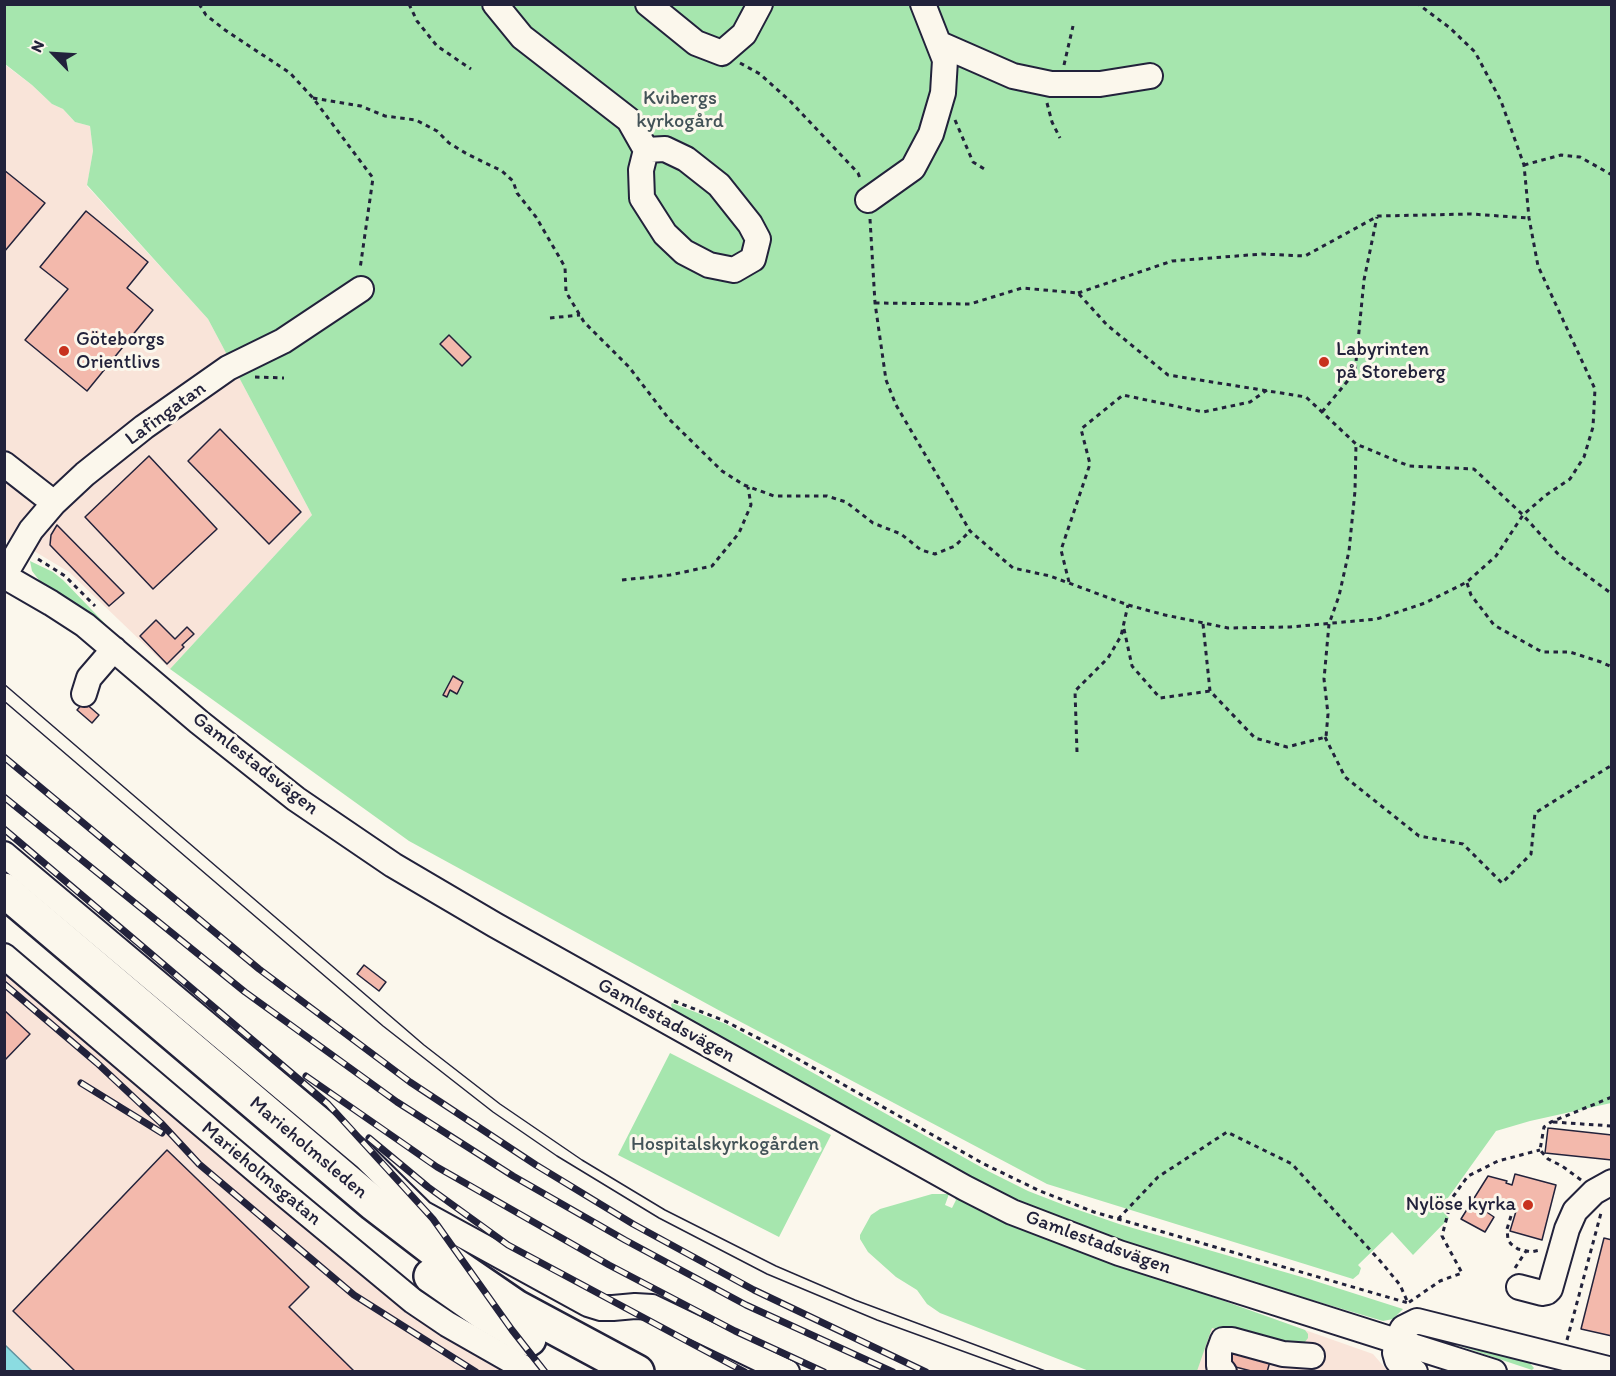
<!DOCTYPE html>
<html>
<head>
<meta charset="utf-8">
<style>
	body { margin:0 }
	#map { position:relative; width:1616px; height:1376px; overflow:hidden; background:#fbf7ec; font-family:Itim,sans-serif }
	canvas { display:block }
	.frame { position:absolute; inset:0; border:6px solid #22223b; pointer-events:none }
	.north { position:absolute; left:24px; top:24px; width:60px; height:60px; -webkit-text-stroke:4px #fbf7ec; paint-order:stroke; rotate:295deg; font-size:16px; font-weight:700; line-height:24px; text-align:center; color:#22223b }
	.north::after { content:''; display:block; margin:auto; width:21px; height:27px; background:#22223b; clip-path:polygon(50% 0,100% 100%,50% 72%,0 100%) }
</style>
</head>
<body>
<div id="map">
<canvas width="1616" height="1376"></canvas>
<div class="frame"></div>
<div class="north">N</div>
</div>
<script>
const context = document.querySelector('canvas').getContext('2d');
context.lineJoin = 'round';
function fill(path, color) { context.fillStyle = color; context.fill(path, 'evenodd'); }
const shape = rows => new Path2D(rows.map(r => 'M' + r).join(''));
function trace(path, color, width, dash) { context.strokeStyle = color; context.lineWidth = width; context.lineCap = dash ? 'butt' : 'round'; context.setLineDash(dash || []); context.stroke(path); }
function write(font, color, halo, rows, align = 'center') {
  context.font = font + ' Itim,sans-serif'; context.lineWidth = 6; context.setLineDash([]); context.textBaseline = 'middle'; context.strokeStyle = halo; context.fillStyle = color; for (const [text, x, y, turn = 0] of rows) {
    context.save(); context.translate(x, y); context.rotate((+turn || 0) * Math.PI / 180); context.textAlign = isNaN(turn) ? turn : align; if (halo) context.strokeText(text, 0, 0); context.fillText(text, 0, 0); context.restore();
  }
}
fill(shape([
	[4,64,32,85,52,104,63,109,75,122,90,126,93,151,87,186,208,319,312,515,170,669,69,572,34,551,5,539],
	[4,962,520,1371,32,1371,5,1345],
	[1214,1298,1373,1354,1386,1369,1394,1371,1187,1372]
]), '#f9e4d9');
fill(shape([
	[4,5,1611,5,1611,1103,1530,1121,1496,1131,1440,1209,1449,1218,1413,1255,1392,1232,1358,1265,1361,1268,1359,1274,1353,1279,1047,1184,722,1012,409,841,170,669,312,515,208,319,87,185,93,151,90,126,75,122,63,109,52,104,32,85,5,64],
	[30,561,53,572,63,580,117,636,42,584,32,571],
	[672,1003,726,1024,988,1171,1028,1191,1064,1205,1119,1224,1312,1280,1403,1309,1393,1319,1383,1321,1197,1266,1077,1227,966,1177,674,1013,671,1005],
	[670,1053,831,1135,779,1237,618,1155],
	[932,1194,949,1194,945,1205,952,1208,956,1200,954,1197,1023,1229,1305,1330,1308,1334,1308,1338,1301,1347,1272,1345,1212,1328,1197,1371,1089,1371,940,1313,927,1304,917,1290,896,1277,868,1252,860,1239,860,1235,871,1215,880,1209],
	[1418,1332,1528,1361,1534,1368,1532,1370]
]), '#a6e6ae');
const water = shape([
	[4,1345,5,1345,32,1371,5,1371,4,1345]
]);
fill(water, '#8bdce1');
trace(water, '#61929f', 1.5);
const building = shape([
	[4,170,45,203,4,252,4,170],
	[86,211,148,262,127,288,153,310,87,391,25,340,68,289,40,267,86,211],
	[449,335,471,357,462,366,440,344,449,335],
	[220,429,301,512,269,544,188,461,220,429],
	[149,456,217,529,153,589,85,517,149,456],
	[57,525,124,593,109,606,50,545,51,535,57,525],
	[156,620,175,639,187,627,194,634,182,645,184,647,167,664,140,636,156,620],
	[453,676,463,682,457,694,450,690,447,697,443,695,453,676],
	[84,702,99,715,92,723,77,710,84,702],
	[364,965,386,982,379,991,357,974,364,965],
	[4,1010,30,1034,4,1061,4,1010],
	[1548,1128,1612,1135,1612,1160,1545,1153,1548,1128],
	[167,1150,309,1287,289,1307,355,1372,76,1372,13,1311,167,1150],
	[1515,1174,1556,1185,1542,1240,1510,1231,1517,1208,1495,1202,1488,1213,1494,1217,1485,1232,1461,1219,1488,1176,1507,1181,1506,1183,1512,1185,1515,1174],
	[1604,1238,1612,1240,1612,1336,1581,1329,1604,1238],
	[1228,1347,1271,1358,1267,1372,1255,1372,1224,1364,1228,1347]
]);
fill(building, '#f3b9ac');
trace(building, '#22223b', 1.5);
const minor = shape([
	[495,4,522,37,629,120,646,150,641,170,642,198,665,234,684,252,709,265,734,270,753,259,758,239,750,224,719,185,686,159,665,149,646,150],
	[648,4,696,43,722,53,744,34,760,4],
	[940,44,1013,76,1051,84,1100,84,1150,76],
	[868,200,913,168,931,134,943,93,945,60,923,4],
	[4,464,54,503],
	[4,576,51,603,85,625,199,722,296,799,393,865,495,925,965,1188,1012,1212,1119,1253,1494,1372],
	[4,576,31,530,54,503,85,474,144,427,228,368,283,341,361,289],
	[84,694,89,678,114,649],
	[4,854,365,1157,422,1213,588,1304,601,1308,613,1308,635,1306,652,1307,787,1372],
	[4,956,278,1189,413,1301,447,1324,531,1372],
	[1519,1287,1542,1293,1547,1292,1550,1289,1567,1229,1575,1211,1594,1192,1612,1182],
	[1224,1372,1219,1366,1219,1351,1223,1340,1232,1340,1283,1354,1312,1356],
	[1415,1372,1402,1366,1397,1360,1395,1353,1396,1341,1403,1328,1417,1321,1612,1370]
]);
const highway = shape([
	[4,890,374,1204,443,1257,516,1307,637,1372],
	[431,1276,484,1313,529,1339]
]);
trace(minor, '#22223b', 28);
trace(highway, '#22223b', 38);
trace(shape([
	[199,4,206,15,225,30,290,73,313,98,373,178,360,269],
	[409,4,417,21,437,46,471,69],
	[740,63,760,74,791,102,858,173,861,181],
	[1064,65,1073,26],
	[313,98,361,106,385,116,416,120,437,131,449,143,467,154,502,171,513,181,517,193,536,217,565,267,566,292,584,322,629,367,669,419,722,471,744,485,774,496,827,496,846,502,873,523,901,534,921,550,935,554,955,546,970,531],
	[1047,103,1052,122,1060,138],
	[955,120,973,162,986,170],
	[1524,165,1561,155,1580,157,1612,175],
	[870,219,875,303,886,380,896,405,970,531,1013,568,1050,576,1128,605,1165,615,1228,628,1290,627,1377,619,1425,603,1467,582,1496,556,1523,515,1546,495,1570,479,1584,457,1593,427,1595,389,1538,266,1529,218,1524,165,1501,101,1475,52,1450,28,1418,4],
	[1078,293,1172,261,1262,254,1305,256,1378,216,1471,214,1528,218],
	[875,303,970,304,1022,288,1078,293,1107,325,1168,375,1306,397,1356,444,1409,466,1474,469,1523,515,1559,555,1612,594],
	[550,318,580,315],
	[255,377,284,378],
	[1322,412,1355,372,1364,280,1377,217],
	[38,559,65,576,95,606],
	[622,580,670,575,712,566,739,533,751,505,748,487],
	[1069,582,1061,550,1090,464,1081,429,1123,395,1203,412,1250,402,1267,390],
	[1467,583,1471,595,1494,625,1542,652,1570,652,1601,662,1612,667],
	[1203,624,1210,691,1255,738,1287,747,1326,737,1328,714,1324,679,1329,624,1339,596,1349,551,1355,491,1356,444],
	[1124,629,1132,666,1160,698,1210,691],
	[1325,737,1345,777,1419,836,1463,844,1502,883,1531,854,1535,813,1612,765],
	[1077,752,1075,691,1108,658,1121,636,1128,605],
	[674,1001,725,1021,789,1054,984,1164,1040,1191,1094,1212,1408,1303],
	[1553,1122,1612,1126],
	[1581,1180,1562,1166,1548,1159,1540,1150,1544,1127,1551,1122,1612,1097],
	[1511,1216,1507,1229,1508,1240,1511,1244,1518,1249,1531,1252,1540,1250],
	[1118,1219,1158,1177,1227,1132,1292,1164,1382,1263,1400,1285,1408,1303,1440,1281,1462,1273,1442,1236,1452,1198,1468,1176,1498,1161,1540,1150],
	[1515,1268,1526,1251],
	[1567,1340,1601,1213]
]), '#22223b', 3, [4.5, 4.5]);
trace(minor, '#fbf7ec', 24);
trace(highway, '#fbf7ec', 33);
trace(shape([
	[4,684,424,1045,500,1104,582,1160,665,1210,776,1266,855,1300,1048,1372],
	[4,701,383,1026,493,1112,557,1156,659,1218,767,1274,877,1320,1020,1372]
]), '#22223b', 1.5);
const rail = shape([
	[4,757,259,969,410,1082,536,1165,633,1224,754,1290,926,1372],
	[4,797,245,992,397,1102,513,1176,625,1240,746,1305,893,1372],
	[4,829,328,1104,433,1219,512,1330,545,1372],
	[4,984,97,1063,161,1123,199,1164,354,1295,476,1372],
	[306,1076,437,1167,609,1265,735,1331,824,1372],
	[81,1083,162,1133],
	[369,1138,428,1187,508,1245,745,1372]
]);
trace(rail, '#22223b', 7);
trace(rail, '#fbf7ec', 4.5, [14]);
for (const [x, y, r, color] of [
	[64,351,6,"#c8321e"],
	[1324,362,6,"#c8321e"],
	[1528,1205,6,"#c8321e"]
]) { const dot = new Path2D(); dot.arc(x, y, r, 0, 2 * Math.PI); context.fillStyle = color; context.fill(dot); trace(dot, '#fbf7ec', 2); }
write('20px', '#435358', '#fbf7ec', [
	["Kvibergs",680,99],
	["kyrkogård",680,122],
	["Hospitalskyrkogården",725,1145]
]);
write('20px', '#22223b', '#fbf7ec', [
	["Göteborgs",76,340],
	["Orientlivs",76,363],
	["Labyrinten",1336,350],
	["på Storeberg",1336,373],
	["Nylöse kyrka",1516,1205,"right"]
], 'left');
write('20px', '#22223b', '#fbf7ec', [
	["Lafingatan",166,414,-36],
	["Gamlestadsvägen",255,764,38],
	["Gamlestadsvägen",666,1021,29],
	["Marieholmsleden",308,1148,40],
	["Marieholmsgatan",261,1174,40],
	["Gamlestadsvägen",1098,1243,20]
]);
</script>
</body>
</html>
